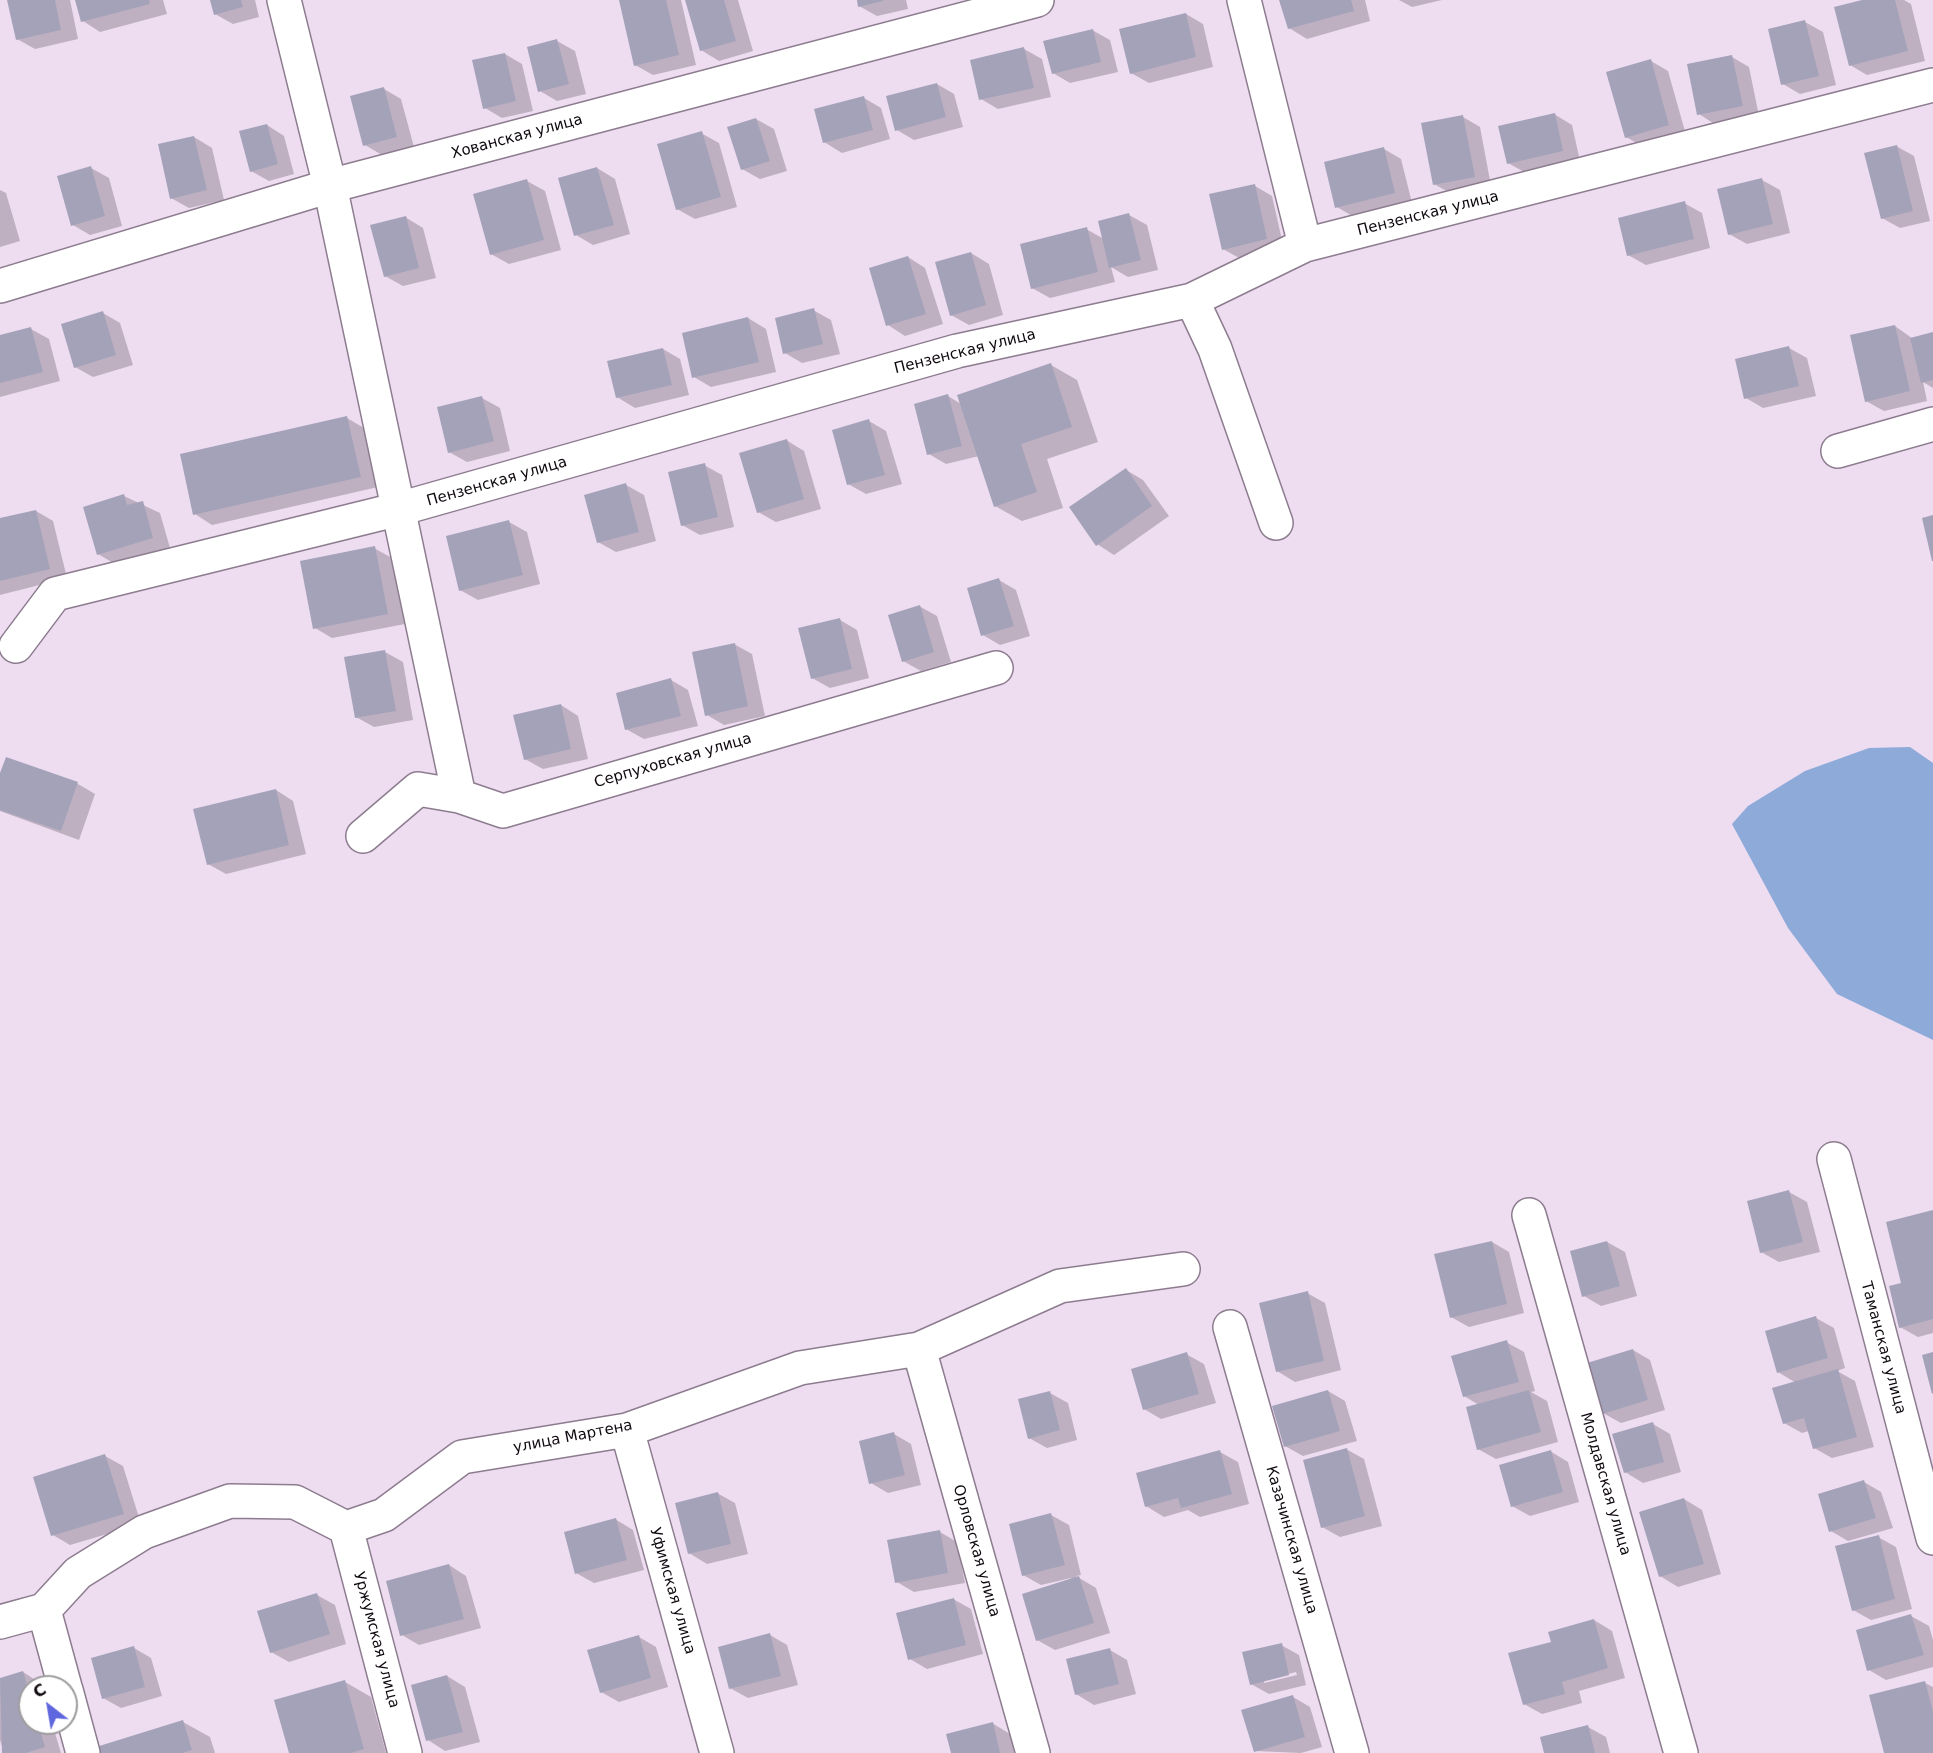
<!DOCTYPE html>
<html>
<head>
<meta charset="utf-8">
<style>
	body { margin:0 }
	#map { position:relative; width:1933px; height:1753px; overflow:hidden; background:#eedcf1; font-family:"DejaVu Sans",sans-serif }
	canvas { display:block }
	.north { position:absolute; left:18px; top:1675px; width:60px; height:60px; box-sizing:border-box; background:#fff; border:2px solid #9f9d9f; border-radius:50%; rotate:329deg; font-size:16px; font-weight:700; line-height:24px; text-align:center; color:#0f090f }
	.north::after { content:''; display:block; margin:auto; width:21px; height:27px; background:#5f67df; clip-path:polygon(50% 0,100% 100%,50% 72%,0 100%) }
</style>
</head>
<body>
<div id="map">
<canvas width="1933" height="1753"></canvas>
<div class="north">С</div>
</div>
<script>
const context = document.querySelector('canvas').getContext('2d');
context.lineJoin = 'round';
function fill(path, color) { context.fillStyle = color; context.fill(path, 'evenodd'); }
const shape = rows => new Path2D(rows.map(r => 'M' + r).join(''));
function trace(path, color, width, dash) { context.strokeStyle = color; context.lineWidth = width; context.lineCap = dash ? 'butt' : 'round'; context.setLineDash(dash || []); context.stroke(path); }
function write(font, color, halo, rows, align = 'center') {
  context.font = font + ' "DejaVu Sans",sans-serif'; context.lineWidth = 4.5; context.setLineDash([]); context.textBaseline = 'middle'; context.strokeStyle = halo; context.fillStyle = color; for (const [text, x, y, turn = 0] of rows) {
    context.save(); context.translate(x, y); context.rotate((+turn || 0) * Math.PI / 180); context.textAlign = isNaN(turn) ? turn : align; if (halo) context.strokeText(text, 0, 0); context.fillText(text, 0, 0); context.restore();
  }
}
fill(shape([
	[1910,747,1933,763,1933,1040,1837,994,1788,928,1732,824,1748,806,1805,771,1869,748]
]), '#8daad8');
fill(shape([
	[9,0,70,0,78,39,35,49,17,39],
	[77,0,163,0,167,14,100,32,83,21],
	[211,0,255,0,259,17,233,24,215,14],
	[620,0,681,0,696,65,653,75,635,65],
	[686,0,738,0,753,51,719,61,701,50],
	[858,0,906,0,908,9,877,16,859,6],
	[1281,0,1365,0,1370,21,1307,39,1289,28],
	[1399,0,1442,0,1412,7],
	[1869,0,1904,0,1911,4,1925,61,1867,75,1850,65],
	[1186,14,1203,24,1213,67,1149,83,1131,73],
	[1805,22,1823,32,1836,85,1800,94,1783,84],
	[1092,30,1110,40,1118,72,1070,83,1053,73],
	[557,41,575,51,586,94,557,101,540,91],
	[1024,49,1042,59,1051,97,998,109,981,99],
	[505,54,522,64,533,111,502,118,485,108],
	[1732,57,1749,67,1759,116,1716,125,1699,114],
	[1651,61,1668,71,1686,135,1644,147,1626,137],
	[937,84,954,94,963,127,914,140,897,130],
	[384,89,401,99,414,147,382,155,365,145],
	[864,98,881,108,890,139,842,153,824,142],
	[1554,114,1572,125,1580,161,1526,173,1508,163],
	[1463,117,1480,127,1491,186,1452,194,1434,184],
	[756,119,774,129,787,171,760,179,742,169],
	[267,125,284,136,294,174,269,181,251,171],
	[701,133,719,143,737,207,695,219,677,209],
	[194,137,212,148,224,200,189,208,171,198],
	[1896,146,1914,156,1930,221,1900,228,1882,218],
	[1384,149,1401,159,1412,203,1354,217,1337,207],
	[91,168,109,178,122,226,90,235,73,225],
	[597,168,615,179,630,234,593,245,576,235],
	[1762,180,1780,190,1790,233,1747,244,1729,234],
	[527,181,545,191,561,250,509,264,491,254],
	[1255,186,1272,196,1284,249,1241,259,1223,249],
	[0,190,6,193,20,241,0,247],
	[1684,203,1702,213,1710,248,1646,265,1628,255],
	[1129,215,1147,225,1158,270,1128,277,1111,267,1115,282,1050,298,1032,288,1086,229,1104,239],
	[405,217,423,228,436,278,403,286,385,276],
	[971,253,989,264,1003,315,969,325,951,315],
	[908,257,925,268,943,324,905,336,888,325],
	[813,310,831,320,840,354,802,363,785,353],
	[103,313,120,323,133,365,93,377,75,367],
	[748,318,766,329,776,372,711,387,694,377],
	[1895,326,1913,339,1933,334,1933,388,1923,382,1927,401,1884,411,1866,401],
	[31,329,49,339,60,381,0,397,0,337],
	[1789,348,1807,358,1816,396,1763,408,1746,398],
	[663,349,680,359,689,395,635,408,617,397],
	[1051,365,1077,380,1098,442,1047,459,1063,508,1022,521,995,506,979,456,946,464,929,454,948,396,961,404],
	[482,398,500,408,510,451,467,462,449,452],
	[347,418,364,428,378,487,212,525,195,514],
	[869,421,886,431,902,484,866,494,848,484],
	[786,440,804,451,821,509,776,522,758,512],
	[704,465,722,475,734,527,700,535,682,525],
	[1126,470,1143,480,1169,516,1114,555,1097,544],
	[626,485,644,495,656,541,616,552,598,542],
	[124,496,160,513,170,548,115,564,98,554],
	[36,511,53,521,67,578,0,595,0,520],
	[509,522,527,532,540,584,478,600,460,590],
	[374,548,392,558,405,624,332,638,315,628],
	[999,580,1016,590,1030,636,1000,645,983,635],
	[919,606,937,616,951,662,921,671,903,661],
	[840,620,857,630,869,678,830,688,812,678],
	[734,644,752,654,765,716,724,725,707,715],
	[385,652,403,662,413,720,374,727,356,717],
	[671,680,688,690,698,726,644,739,626,729],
	[561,705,578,716,588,759,543,769,525,759],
	[7,759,78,784,95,794,79,840,0,811,0,778],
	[276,790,293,801,306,854,226,874,208,864],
	[1789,1192,1807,1202,1820,1252,1779,1262,1761,1252],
	[1933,1212,1933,1333,1918,1337,1900,1327],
	[1492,1242,1509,1252,1524,1313,1469,1327,1451,1317],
	[1607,1242,1625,1252,1637,1296,1601,1306,1584,1296],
	[1307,1293,1325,1303,1341,1370,1295,1382,1277,1371],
	[1816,1318,1834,1328,1845,1368,1837,1371,1855,1381,1874,1447,1832,1458,1814,1448,1809,1431,1802,1433,1784,1423,1796,1383,1778,1372],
	[1506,1342,1524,1352,1535,1391,1531,1392,1547,1401,1558,1442,1496,1459,1478,1449,1479,1405,1464,1396],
	[1633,1350,1650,1360,1665,1410,1621,1423,1603,1413],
	[1186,1354,1204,1364,1216,1403,1161,1419,1144,1409],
	[1328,1391,1345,1401,1357,1441,1303,1456,1285,1446],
	[1050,1393,1068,1403,1077,1440,1047,1448,1029,1438],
	[1653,1424,1670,1434,1681,1472,1643,1483,1625,1472],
	[894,1434,911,1444,921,1485,888,1493,871,1483],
	[1346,1449,1364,1459,1382,1526,1340,1537,1322,1527],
	[1550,1451,1568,1462,1579,1502,1530,1516,1512,1506],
	[1220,1452,1238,1462,1249,1504,1200,1517,1188,1510,1164,1517,1146,1506],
	[105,1456,123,1466,141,1524,70,1545,53,1535],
	[1864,1482,1881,1492,1893,1528,1848,1541,1831,1531],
	[717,1493,735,1503,748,1554,707,1564,689,1553],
	[1684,1499,1702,1510,1721,1574,1678,1587,1660,1576],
	[1051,1515,1069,1525,1081,1575,1076,1576,1096,1588,1110,1633,1055,1650,1037,1640,1071,1578,1041,1585,1023,1575],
	[615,1519,633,1530,644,1570,594,1583,576,1573],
	[940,1532,957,1542,965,1583,914,1592,897,1582],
	[1878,1537,1896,1547,1912,1609,1871,1620,1853,1610],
	[449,1565,466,1576,481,1628,419,1645,402,1635],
	[317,1595,335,1605,346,1644,289,1662,271,1652],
	[953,1599,971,1609,983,1654,927,1669,910,1659],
	[1911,1616,1929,1626,1933,1640,1933,1667,1886,1680,1869,1670],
	[1594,1620,1612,1631,1625,1678,1579,1691,1582,1703,1542,1714,1524,1704],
	[770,1635,787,1645,798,1685,748,1698,730,1688],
	[639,1637,656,1647,668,1687,619,1702,601,1692],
	[1281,1645,1299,1655,1306,1685,1269,1694,1251,1684],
	[1296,1672,1297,1675,1264,1683,1264,1680],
	[134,1648,151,1658,162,1696,121,1708,103,1698],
	[1110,1650,1127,1660,1136,1694,1094,1705,1076,1694],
	[23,1672,40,1683,41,1687,30,1687,30,1723,52,1723,61,1753,4,1753,0,1740,0,1679],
	[447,1676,465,1687,480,1742,445,1751,428,1740],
	[345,1682,371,1697,386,1753,290,1753],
	[1925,1683,1933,1687,1933,1753,1885,1753],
	[1293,1697,1310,1707,1322,1747,1301,1753,1255,1751],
	[183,1722,210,1737,215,1753,99,1753],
	[992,1723,1010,1734,1015,1753,952,1753],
	[1588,1727,1606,1737,1610,1753,1545,1753]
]), '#0003');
fill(shape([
	[7,0,55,0,61,30,16,40],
	[75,0,149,0,150,4,81,22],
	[210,0,241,0,243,7,214,15],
	[619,0,666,0,679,55,634,66],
	[685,0,724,0,736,41,700,51],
	[857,0,883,0,883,1,858,7],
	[1279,0,1351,0,1354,11,1288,29],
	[1862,0,1895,0,1908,51,1849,66,1834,7],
	[1186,13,1196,57,1130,74,1119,29],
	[1805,20,1819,76,1781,85,1768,29],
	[1093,29,1101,62,1052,74,1043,41],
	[557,39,569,84,538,92,527,47],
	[1024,47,1034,88,979,100,970,60],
	[505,53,516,101,483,109,472,60],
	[1732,55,1743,106,1697,115,1687,64],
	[1651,59,1669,125,1625,138,1606,72],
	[937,83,946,117,895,131,886,96],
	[384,87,397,137,363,146,350,96],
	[864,96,873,130,823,143,814,109],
	[1555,113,1563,151,1507,164,1498,126],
	[1463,115,1475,177,1433,185,1421,123],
	[756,118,770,161,741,170,727,127],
	[267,124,278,164,250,172,239,131],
	[702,131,721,197,676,210,657,144],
	[194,136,207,190,170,199,158,144],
	[1897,145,1913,211,1881,219,1864,153],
	[1384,147,1395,193,1335,208,1324,162],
	[91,166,105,216,71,226,57,176],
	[597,167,614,225,574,236,558,178],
	[1762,178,1773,224,1728,235,1717,189],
	[527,179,544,240,490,255,473,194],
	[1255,184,1267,239,1222,250,1209,194],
	[1685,201,1694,239,1627,256,1618,218],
	[1129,213,1141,260,1109,268,1098,221],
	[406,216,419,268,384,277,370,225],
	[1087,227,1098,272,1031,289,1020,244],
	[971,252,986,305,950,316,935,262],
	[908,256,926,314,886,326,869,268],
	[814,308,823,344,783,354,775,318],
	[103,311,116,355,74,368,61,324],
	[748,317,759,362,692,378,682,333],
	[1895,325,1910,391,1865,402,1850,335],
	[31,327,43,372,0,383,0,335],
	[1933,332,1933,380,1921,383,1910,338],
	[1789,346,1799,386,1744,399,1735,359],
	[663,348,672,385,616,398,607,361],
	[1051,363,1072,427,1021,444,1037,492,994,507,957,395],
	[948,394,962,446,927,455,914,404],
	[482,396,494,441,448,453,437,407],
	[347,416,361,477,193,515,180,454],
	[869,419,885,475,847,485,832,430],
	[787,439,804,499,757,513,739,453],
	[705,463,718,517,681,526,668,472],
	[1126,468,1152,506,1096,546,1069,507],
	[626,483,639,532,597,543,584,495],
	[124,494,127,505,143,501,153,538,97,555,83,507],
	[36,510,50,569,0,581,0,518],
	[1933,515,1933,561,1932,561,1922,518],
	[509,520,523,575,459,591,446,536],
	[375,546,388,614,313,629,300,561],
	[999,578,1014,626,981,636,967,588],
	[920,605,934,652,902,662,888,615],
	[840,618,852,669,811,679,798,628],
	[735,643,748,706,705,716,692,652],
	[385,650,396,711,355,718,344,657],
	[671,678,681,716,625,730,616,693],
	[561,704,571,749,524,760,513,715],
	[6,757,78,782,61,831,0,810,0,773],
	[276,789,289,845,207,865,193,809],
	[1789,1190,1803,1242,1760,1253,1747,1201],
	[1933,1210,1933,1319,1899,1328,1889,1286,1901,1283,1886,1222],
	[1492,1241,1507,1304,1450,1318,1434,1254],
	[1607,1241,1620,1286,1582,1297,1570,1251],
	[1308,1291,1324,1361,1276,1372,1259,1303],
	[1816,1316,1828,1358,1777,1373,1765,1331],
	[1507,1340,1519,1382,1463,1397,1451,1356],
	[1633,1349,1648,1400,1602,1414,1587,1363],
	[1187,1352,1199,1394,1143,1410,1131,1369],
	[1933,1352,1933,1393,1932,1394,1922,1355],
	[1838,1369,1857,1437,1813,1449,1804,1418,1783,1424,1772,1388],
	[1328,1390,1340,1431,1284,1447,1272,1406],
	[1529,1390,1541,1432,1477,1450,1466,1407],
	[1050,1391,1060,1430,1028,1439,1018,1399],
	[1653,1422,1664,1462,1624,1473,1612,1434],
	[894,1432,905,1475,869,1484,859,1441],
	[1347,1448,1365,1516,1321,1528,1303,1460],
	[1220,1450,1232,1494,1181,1508,1178,1498,1145,1507,1136,1473],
	[1551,1450,1563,1492,1511,1507,1499,1465],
	[105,1454,124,1514,51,1536,33,1477],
	[1864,1480,1876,1518,1829,1532,1818,1494],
	[718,1492,731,1544,688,1554,675,1503],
	[1684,1498,1704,1564,1659,1577,1639,1512],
	[1051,1513,1065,1565,1022,1576,1009,1524],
	[616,1518,627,1560,575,1574,564,1532],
	[940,1530,948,1573,895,1583,887,1540],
	[1879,1535,1895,1599,1852,1611,1835,1546],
	[449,1564,464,1619,400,1636,386,1581],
	[1079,1576,1094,1623,1036,1641,1022,1594],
	[317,1593,330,1634,270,1653,257,1611],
	[954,1598,966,1645,908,1660,896,1613],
	[1911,1614,1924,1655,1867,1671,1856,1630],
	[1594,1619,1608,1668,1562,1682,1565,1694,1523,1705,1508,1653,1551,1642,1548,1632],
	[770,1633,781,1676,729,1689,718,1647],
	[639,1635,651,1678,600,1693,587,1650],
	[1282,1643,1289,1675,1250,1685,1242,1652],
	[134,1646,145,1687,102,1699,91,1658],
	[1110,1648,1119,1684,1075,1695,1066,1659],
	[23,1671,30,1696,30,1723,38,1723,45,1747,26,1753,2,1753,0,1678],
	[447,1675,463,1732,426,1741,411,1685],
	[345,1680,364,1749,351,1753,289,1753,274,1700],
	[1925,1681,1933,1712,1933,1753,1884,1753,1869,1695],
	[1293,1695,1305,1737,1254,1752,1241,1710],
	[183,1720,192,1750,182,1753,98,1753,96,1747],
	[993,1722,1000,1753,951,1753,946,1734],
	[1588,1725,1595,1753,1544,1753,1540,1737]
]), '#a3a2b9');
const minor = shape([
	[284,0,330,186,459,796],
	[1244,0,1305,245],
	[0,286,330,186,1037,0],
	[1192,300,1215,349,1276,523],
	[1838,451,1933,424],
	[16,646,55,594,399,509,957,351,1192,300,1305,245,1933,85],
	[363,836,418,789,459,796,503,811,996,668],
	[1834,1159,1933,1538],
	[1529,1215,1681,1753],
	[1230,1327,1352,1753],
	[919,1349,1033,1753],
	[627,1430,717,1753],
	[346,1528,405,1753],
	[44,1610,65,1687],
	[0,1622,44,1610,78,1573,144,1532,230,1501,295,1502,346,1528,384,1515,462,1457,627,1430,800,1368,919,1349,1060,1286,1183,1269],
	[66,1690,83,1753]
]);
trace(minor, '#8d7c8f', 36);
trace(minor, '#fff', 33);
write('15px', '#0f090f', '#fff', [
	["Хованская улица",517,137,-15],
	["Пензенская улица",1428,214,-14],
	["Пензенская улица",965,352,-14],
	["Пензенская улица",497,482,-16],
	["Серпуховская улица",673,761,-16],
	["Таманская улица",1883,1348,75],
	["улица Мартена",573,1437,-11],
	["Молдавская улица",1605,1484,74],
	["Казачинская улица",1291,1540,74],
	["Орловская улица",976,1551,74],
	["Уфимская улица",672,1591,74],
	["Уржумская улица",376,1640,75]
]);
</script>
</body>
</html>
